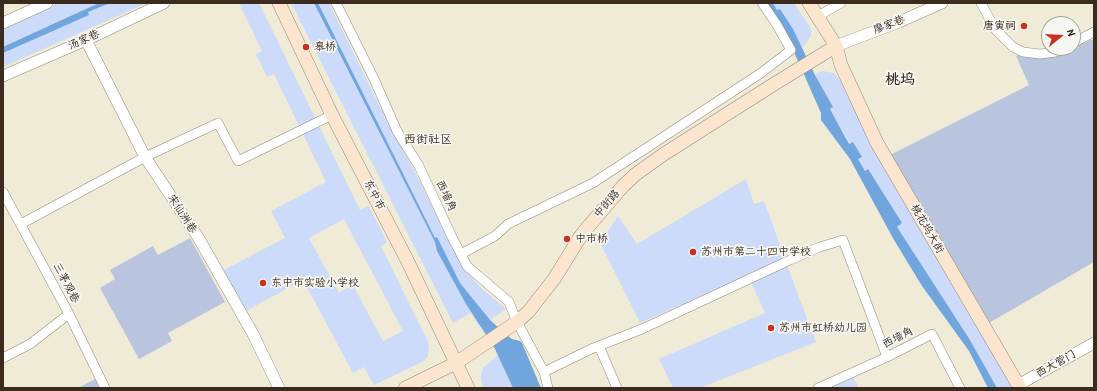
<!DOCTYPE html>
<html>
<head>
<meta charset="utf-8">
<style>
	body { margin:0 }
	#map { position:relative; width:1097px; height:391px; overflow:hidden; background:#efebd7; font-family:"Patrick Hand",sans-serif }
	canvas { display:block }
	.frame { position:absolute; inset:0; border:4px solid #3b2a1e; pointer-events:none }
	.north { position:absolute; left:1041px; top:16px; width:40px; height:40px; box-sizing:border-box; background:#f6f6f2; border:1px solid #aba49d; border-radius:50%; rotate:72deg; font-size:11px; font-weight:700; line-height:16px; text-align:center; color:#3b2a1e }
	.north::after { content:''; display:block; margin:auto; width:14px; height:18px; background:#c8321e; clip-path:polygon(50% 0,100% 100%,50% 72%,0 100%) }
</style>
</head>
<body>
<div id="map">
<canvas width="1097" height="391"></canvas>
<div class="frame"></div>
<div class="north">N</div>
</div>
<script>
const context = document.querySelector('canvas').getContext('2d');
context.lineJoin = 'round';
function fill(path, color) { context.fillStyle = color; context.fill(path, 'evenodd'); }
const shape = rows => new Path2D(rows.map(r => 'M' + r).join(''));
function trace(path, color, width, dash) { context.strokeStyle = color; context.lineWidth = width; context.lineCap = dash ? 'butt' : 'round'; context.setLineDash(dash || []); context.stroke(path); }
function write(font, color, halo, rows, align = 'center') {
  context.font = font + ' "Patrick Hand","LXGW WenKai TC",sans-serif'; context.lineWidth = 3.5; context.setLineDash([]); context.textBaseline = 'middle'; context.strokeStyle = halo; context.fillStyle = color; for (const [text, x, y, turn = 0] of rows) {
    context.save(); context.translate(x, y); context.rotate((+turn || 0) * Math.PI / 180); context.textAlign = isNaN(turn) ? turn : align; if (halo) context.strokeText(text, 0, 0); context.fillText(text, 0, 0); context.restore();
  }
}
fill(shape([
	[55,3,147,3,3,67,3,27],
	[239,3,259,3,360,210,369,206,387,242,381,246,428,342,429,348,428,357,422,362,374,385,364,367,353,373,303,280,244,312,222,271,285,238,271,211,326,182,274,74,267,77,256,54,262,51],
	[344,219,403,331,383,341,353,285,339,293,309,238],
	[291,3,329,3,388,123,413,168,462,266,480,287,506,309,490,320,479,326,471,313,453,323],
	[773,3,794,3,810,27,811,31,811,36,805,45,801,47,779,10,778,11],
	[822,71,834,73,838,77,842,84,884,165,1014,388,997,388,970,340,896,227,901,223,867,169,865,171,858,159,861,157,853,142,850,144,830,109,833,107,815,75],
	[746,179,754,204,764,201,785,259,640,323,600,243,618,216,637,244],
	[787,265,816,342,700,388,673,388,659,359,765,313,751,282],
	[498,355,513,388,483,388,481,380,481,373,483,368],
	[853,377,859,388,829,388]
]), '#cddbfa');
fill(shape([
	[1091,40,1094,40,1094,262,989,323,890,155,1029,85,1016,56,1020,55,1054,57],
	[190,238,225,302,168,333,172,341,139,359,100,288,115,279,110,270,153,246,158,255],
	[95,379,100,388,78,388]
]), '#b9c5de');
fill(shape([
	[99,3,110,3,88,12,89,15,3,53,3,47],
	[314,3,318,3,435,238,437,237,460,283,490,320,508,336,512,339,520,341,522,343,541,388,513,388,494,347,466,304,437,251,435,242],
	[764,3,773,3,777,10,780,9,793,29,815,75,833,107,830,109,849,144,853,142,862,157,858,159,865,171,868,169,902,223,897,227,970,340,997,388,988,388,969,351,922,286,894,240,850,159,821,120,821,113,794,52]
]), '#70a6dd');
const minor = shape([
	[336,3,374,79,397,131,419,166,452,237,467,266,509,302,517,322,544,372,548,388],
	[981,3,995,29,1013,47,1023,52,1040,54,1056,52,1063,48],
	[818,16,841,3],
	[1073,43,1094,32],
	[3,192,69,314,105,388],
	[21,224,145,157,218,123,238,161,332,115],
	[461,254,495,236,508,224,593,183,761,73,791,50,777,25,762,3],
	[599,346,617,388],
	[3,358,30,344,69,314],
	[544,372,591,349,642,329,790,260,820,247,843,240,887,357],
	[818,388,887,357,932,334,960,388]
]);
const tertiary = shape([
	[3,23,47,3],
	[86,40,145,157,198,237,253,334,279,388],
	[836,46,899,22,942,3],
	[3,76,86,40,164,3],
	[1018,385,1094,343]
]);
const secondary = shape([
	[279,3,332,115,407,260,468,388],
	[809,3,836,46,841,65,877,143,1020,388],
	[405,388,456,363,517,322,529,311,554,279,582,234,623,186,636,174,664,154,771,86,836,46]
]);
trace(minor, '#958a7a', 10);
trace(tertiary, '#958a7a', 12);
trace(secondary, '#958a7a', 14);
trace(minor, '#fff', 9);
trace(tertiary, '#fff', 11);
trace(secondary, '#fce5cf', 13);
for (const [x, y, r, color] of [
	[1024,26,4,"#c8321e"],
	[306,47,4,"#c8321e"],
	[567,239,4,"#c8321e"],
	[693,252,4,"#c8321e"],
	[263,283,4,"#c8321e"],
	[771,328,4,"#c8321e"]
]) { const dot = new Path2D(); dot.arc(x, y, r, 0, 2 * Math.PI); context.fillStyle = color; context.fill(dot); trace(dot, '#f6f6f2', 1.5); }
write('11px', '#3b2a1e', '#f6f6f2', [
	["廖家巷",889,25,-21],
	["汤家巷",84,40,-24],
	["东中市",374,195,63],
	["西墙角",446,196,65],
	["中街路",607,204,-49],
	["宋仙洲巷",182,214,57],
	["桃花坞大街",927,229,60],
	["三茅观巷",66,283,62],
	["西墙角",898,338,-27],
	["西大营门",1056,364,-29]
]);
write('11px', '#3b2a1e', '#f6f6f2', [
	["唐寅祠",1016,26,"right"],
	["皋桥",314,47],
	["中市桥",575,239],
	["苏州市第二十四中学校",701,252],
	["东中市实验小学校",271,283],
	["苏州市虹桥幼儿园",779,328]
], 'left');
write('12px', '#3b2a1e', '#f6f6f2', [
	["西街社区",428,140]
]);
write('bold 15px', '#3b2a1e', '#f6f6f2', [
	["桃坞",900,80]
]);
</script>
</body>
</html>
